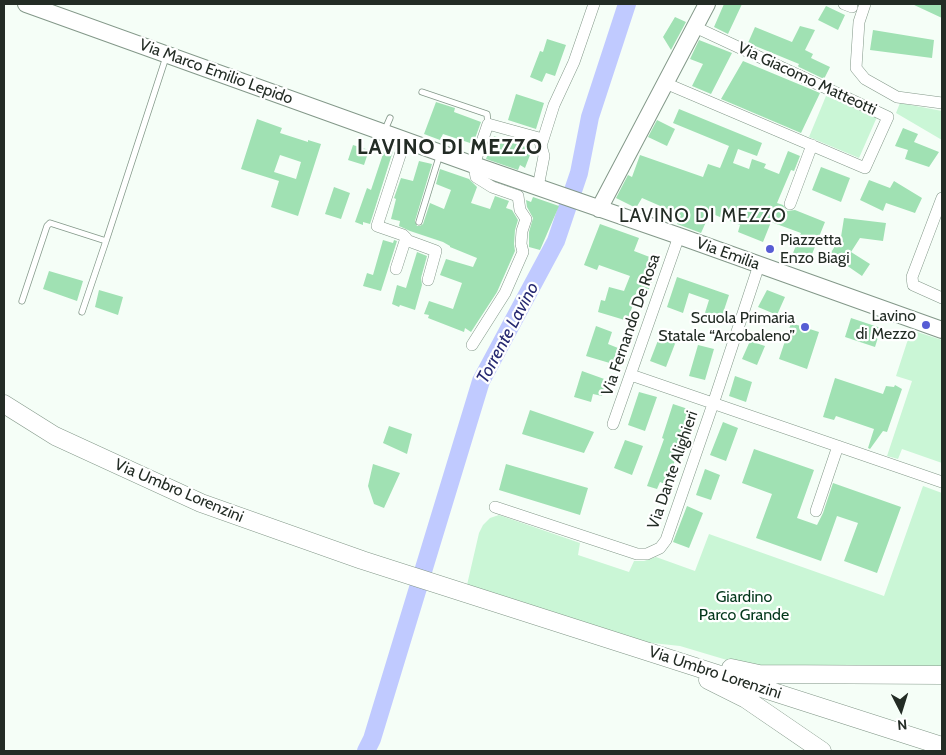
<!DOCTYPE html>
<html>
<head>
<meta charset="utf-8">
<style>
	body { margin:0 }
	#map { position:relative; width:946px; height:755px; overflow:hidden; background:#f5fef7; font-family:Cabin,sans-serif }
	canvas { display:block }
	.frame { position:absolute; inset:0; border:5px solid #232c25; pointer-events:none }
	.north { position:absolute; left:876px; top:685px; width:50px; height:50px; -webkit-text-stroke:4px #fff; paint-order:stroke; rotate:175deg; font-size:14px; font-weight:700; line-height:20px; text-align:center; color:#232c25 }
	.north::after { content:''; display:block; margin:auto; width:18px; height:22px; background:#232c25; clip-path:polygon(50% 0,100% 100%,50% 72%,0 100%) }
</style>
</head>
<body>
<div id="map">
<canvas width="946" height="755"></canvas>
<div class="frame"></div>
<div class="north">N</div>
</div>
<script>
const context = document.querySelector('canvas').getContext('2d');
context.lineJoin = 'round';
function fill(path, color) { context.fillStyle = color; context.fill(path, 'evenodd'); }
const shape = rows => new Path2D(rows.map(r => 'M' + r).join(''));
function trace(path, color, width, dash) { context.strokeStyle = color; context.lineWidth = width; context.lineCap = dash ? 'butt' : 'round'; context.setLineDash(dash || []); context.stroke(path); }
function write(font, color, halo, rows, align = 'center') {
  context.font = font + ' Cabin,sans-serif'; context.lineWidth = 4.5; context.setLineDash([]); context.textBaseline = 'middle'; context.strokeStyle = halo; context.fillStyle = color; for (const [text, x, y, turn = 0] of rows) {
    context.save(); context.translate(x, y); context.rotate((+turn || 0) * Math.PI / 180); context.textAlign = isNaN(turn) ? turn : align; if (halo) context.strokeText(text, 0, 0); context.fillText(text, 0, 0); context.restore();
  }
}
fill(shape([
	[826,96,877,117,859,158,809,137],
	[900,103,942,111,942,140,896,113],
	[911,330,942,340,942,463,902,449,898,459,887,456,912,381,896,376],
	[923,486,942,493,942,673,747,666,680,646,643,642,467,585,479,533,483,525,490,518,499,515,580,543,578,555,629,572,634,561,644,561,656,557,695,571,709,534,884,596]
]), '#caf6d6');
trace(shape([
	[366,751,372,739,481,381,556,241,579,173,590,117,627,4]
]), '#c0caff', 18);
fill(shape([
	[724,4,742,4,728,34,714,27],
	[912,4,942,4,942,18],
	[826,6,845,15,838,30,818,20],
	[675,17,686,22,671,50,663,37],
	[800,26,815,30,805,50,813,54,811,58,830,67,824,79,799,67,798,66,799,64,748,43,755,27,792,42],
	[873,30,934,40,932,58,870,50],
	[547,39,566,45,555,76,546,73,542,82,530,77,540,51,543,52],
	[699,40,732,53,711,94,692,86,703,64,690,59],
	[743,61,820,93,801,133,721,99],
	[516,94,544,103,536,129,508,120],
	[436,102,455,108,454,112,481,122,473,144,443,134,440,140,424,134],
	[679,109,762,143,757,156,738,149,733,163,749,169,752,159,766,164,764,168,779,174,788,151,800,156,794,171,791,170,777,203,783,205,787,211,795,210,825,222,810,259,793,253,801,233,771,222,763,242,738,232,740,225,710,213,701,233,677,224,681,215,642,198,636,208,616,198,628,175,632,177,640,155,703,177,708,164,720,168,729,146,673,123],
	[257,119,282,128,280,133,308,142,308,140,321,144,298,216,271,207,279,181,241,169],
	[280,155,301,162,296,179,274,172],
	[657,120,675,129,667,146,648,137],
	[903,128,918,134,914,142,939,152,929,167,905,159,908,150,895,146],
	[494,136,526,147,524,152,530,155,525,168,520,165,518,170,486,159],
	[353,145,369,150,364,165,348,160],
	[385,148,393,151,370,224,363,222,363,225,355,222,367,188,371,190],
	[419,161,432,164,415,221,417,226,420,226,423,224,430,203,444,209,451,190,436,184,440,169,469,179,477,187,471,203,490,209,495,196,509,201,506,208,512,210,518,220,515,230,514,244,515,251,497,292,471,332,465,328,464,332,428,318,429,315,424,314,429,301,453,309,462,283,440,275,446,259,473,267,477,258,450,247,450,246,443,242,410,231,399,226,400,221,391,219,396,199,394,198,401,178,413,181],
	[821,167,850,178,841,202,812,190],
	[869,180,890,188,894,181,922,198,915,213,886,203,883,211,860,200],
	[334,187,350,193,341,219,325,214],
	[533,197,559,206,540,250,529,247,529,232,533,218,527,207,526,200,531,202],
	[844,218,886,223,883,241,860,238,851,252,870,264,862,276,830,254,841,237],
	[600,224,639,238,634,251,660,261,647,294,637,290,628,321,598,312,601,300,605,301,609,287,624,291,630,276,599,265,597,270,584,265],
	[383,240,393,243,394,240,397,241,381,291,363,286,367,273,373,275],
	[417,252,427,256,421,278,422,285,415,310,400,305,399,307,392,304,397,285,406,288],
	[49,271,83,281,77,301,43,289],
	[677,277,729,295,719,325,703,319,709,300,689,293,683,313,667,307],
	[99,290,123,297,118,315,95,307],
	[767,290,785,297,777,315,758,307],
	[851,318,881,328,875,347,845,337],
	[791,323,819,332,807,369,779,359],
	[596,326,612,332,608,344,618,348,613,364,586,356],
	[662,330,678,336,666,367,650,361],
	[750,341,765,346,757,365,742,359],
	[698,345,714,349,705,380,689,376],
	[582,371,607,380,602,396,593,394,591,402,574,397],
	[735,376,752,382,746,402,729,396],
	[835,378,883,394,886,386,894,387,895,385,902,389,887,432,883,431,870,449,868,448,874,429,836,416,834,420,823,417],
	[639,392,657,397,645,431,628,425],
	[673,404,691,410,667,485,660,482,657,489,647,486,664,439,662,438],
	[530,410,594,432,584,453,522,434],
	[723,422,738,428,726,461,710,455],
	[389,426,412,434,407,454,383,443],
	[625,440,643,446,632,475,614,468],
	[754,449,814,470,797,518,817,525,823,513,833,483,901,507,877,573,844,561,858,523,837,516,821,561,756,538,772,494,742,483],
	[373,464,400,473,384,508,374,504,368,486],
	[506,464,588,488,580,515,499,490],
	[705,469,720,475,711,500,696,495],
	[687,506,703,513,689,548,673,542]
]), '#a0e1b3');
const lane = shape([
	[422,92,487,114,488,124],
	[384,132,390,118],
	[419,222,440,154],
	[22,301,47,226,50,223,106,241,166,57],
	[82,312,106,241]
]);
const street = shape([
	[844,4,852,7],
	[865,4,859,22,856,68,865,79,897,97,942,103],
	[665,83,865,168,888,117,695,27],
	[541,146,554,105,574,62,594,4],
	[942,198,912,277,913,285,942,298],
	[790,204,812,145],
	[406,240,436,251,428,280],
	[396,269,406,238,403,235,377,226,405,140],
	[472,345,505,293,523,252,521,244,522,231,526,219,520,210,518,196,492,187,476,177,474,165,488,124,539,138,544,156,538,187],
	[631,375,942,482],
	[613,424,679,236],
	[495,507,637,554,647,554,660,548,666,540,713,404,759,265],
	[816,511,838,446]
]);
const secondary = shape([
	[26,4,474,165,679,236,942,330],
	[599,209,707,4]
]);
const primary = shape([
	[4,404,55,436,201,503,362,560,942,746],
	[731,668,759,674,942,675],
	[708,680,746,699,822,751]
]);
trace(lane, '#839889', 7);
trace(street, '#839889', 12);
trace(secondary, '#839889', 18);
trace(primary, '#839889', 19);
trace(lane, '#fff', 5.5);
trace(street, '#fff', 11);
trace(secondary, '#fff', 16);
trace(primary, '#fff', 18);
for (const [x, y, r, color] of [
	[770,249,5,"#575dd4"],
	[926,325,5,"#575dd4"],
	[805,327,5,"#575dd4"]
]) { const dot = new Path2D(); dot.arc(x, y, r, 0, 2 * Math.PI); context.fillStyle = color; context.fill(dot); trace(dot, '#fff', 2); }
write('16px', '#232c25', '#fff', [
	["Via Marco Emilio Lepido",216,72,20],
	["Via Giacomo Matteotti",807,79,25],
	["Via Emilia",728,254,20],
	["Via Fernando De Rosa",631,325,-71],
	["Via Dante Alighieri",673,470,-71],
	["Via Umbro Lorenzini",179,491,23],
	["Via Umbro Lorenzini",715,673,18]
]);
write('16px', '#232c25', '#fff', [
	["Piazzetta",780,240,"left"],
	["Enzo Biagi",780,258,"left"],
	["Lavino",916,316],
	["di Mezzo",916,334],
	["Scuola Primaria",795,318],
	["Statale “Arcobaleno”",795,336]
], 'right');
write('16px', '#04381c', '#fff', [
	["Giardino",744,597],
	["Parco Grande",744,615]
]);
write('italic 18px', '#282a72', '#fff', [
	["Torrente Lavino",508,333,-62]
]);
context.letterSpacing = '1px';
write('19px', '#232c25', '#fff', [
	["LAVINO DI MEZZO",703,216]
]);
context.letterSpacing = '0px';
context.letterSpacing = '1px';
write('bold 21px', '#232c25', '#fff', [
	["LAVINO DI MEZZO",450,148]
]);
context.letterSpacing = '0px';
</script>
</body>
</html>
